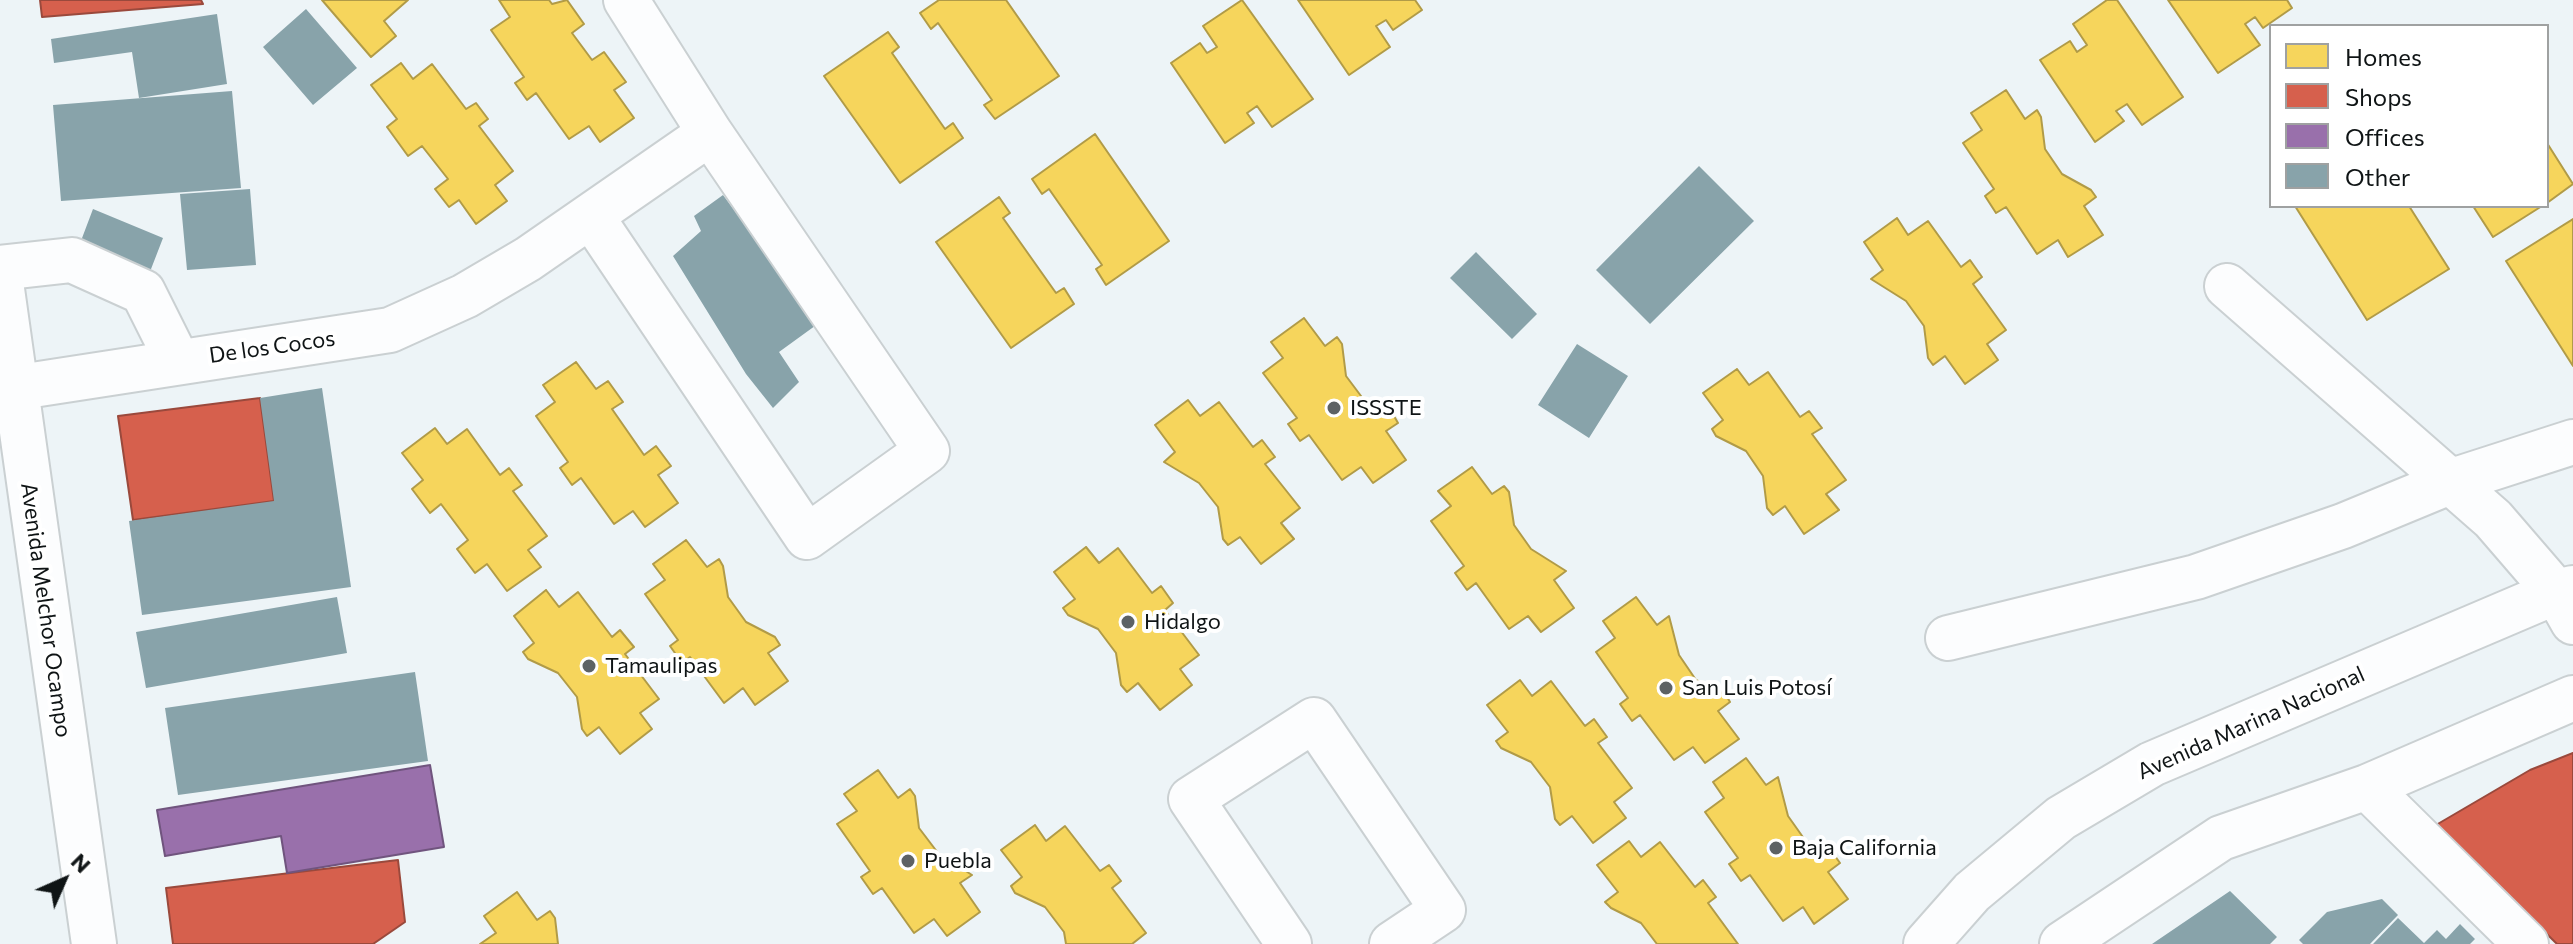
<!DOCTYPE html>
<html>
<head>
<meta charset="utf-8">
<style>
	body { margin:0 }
	#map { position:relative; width:2573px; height:944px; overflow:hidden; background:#edf4f7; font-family:Commissioner,sans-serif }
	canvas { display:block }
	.legend { position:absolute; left:2269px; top:24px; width:280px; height:184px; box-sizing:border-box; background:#fff; border:2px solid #9fa1a1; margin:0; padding:10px 14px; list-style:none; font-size:24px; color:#0f1415 }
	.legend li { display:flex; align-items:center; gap:16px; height:40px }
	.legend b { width:40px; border:2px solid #9fa1a1 }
	.north { position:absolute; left:24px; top:840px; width:80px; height:80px; -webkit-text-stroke:6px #fff; paint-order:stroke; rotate:45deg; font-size:22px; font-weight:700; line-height:32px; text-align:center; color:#0f1415 }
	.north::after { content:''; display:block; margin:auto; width:28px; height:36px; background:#0f1415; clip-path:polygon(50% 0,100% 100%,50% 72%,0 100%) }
</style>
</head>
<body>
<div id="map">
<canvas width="2573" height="944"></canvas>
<ul class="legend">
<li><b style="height:22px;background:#f6d55c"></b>Homes</li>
<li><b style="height:22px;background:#d6604d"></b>Shops</li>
<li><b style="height:22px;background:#9970ab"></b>Offices</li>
<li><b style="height:22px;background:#88a3aa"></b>Other</li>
</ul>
<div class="north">N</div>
</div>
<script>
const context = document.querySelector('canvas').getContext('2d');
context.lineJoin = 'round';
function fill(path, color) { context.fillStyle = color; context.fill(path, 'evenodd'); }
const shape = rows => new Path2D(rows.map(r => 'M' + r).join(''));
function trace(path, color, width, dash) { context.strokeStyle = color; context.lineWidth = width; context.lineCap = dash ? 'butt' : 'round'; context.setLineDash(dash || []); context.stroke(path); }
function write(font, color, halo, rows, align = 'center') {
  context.font = font + ' Commissioner,sans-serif'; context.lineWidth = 8; context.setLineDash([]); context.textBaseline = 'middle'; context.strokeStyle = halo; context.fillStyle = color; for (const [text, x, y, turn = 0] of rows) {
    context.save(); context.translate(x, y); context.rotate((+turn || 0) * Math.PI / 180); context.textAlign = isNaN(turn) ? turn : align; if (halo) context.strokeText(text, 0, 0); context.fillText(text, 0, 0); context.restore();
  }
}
const homes = shape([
	[322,0,408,0,384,21,396,36,371,57,322,0],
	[549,0,552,4,567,0,584,24,572,33,592,60,604,52,626,82,614,90,634,118,600,142,589,126,569,139,536,93,527,100,515,83,524,77,491,30,510,17,499,0,549,0],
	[939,0,1006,0,1059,76,995,119,984,105,992,100,938,23,931,29,920,13,939,0],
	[1242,0,1313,99,1272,127,1257,106,1247,113,1254,123,1225,143,1171,63,1200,43,1207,53,1217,47,1203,26,1242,0],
	[1298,0,1415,0,1422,10,1393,30,1386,20,1376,26,1390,47,1349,75,1298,0],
	[2107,0,2117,0,2183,97,2142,125,2127,104,2116,111,2124,121,2095,142,2040,60,2070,41,2077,52,2087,45,2073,24,2107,0],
	[2168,0,2287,0,2292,8,2263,28,2255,17,2245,24,2260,45,2218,73,2168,0],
	[888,32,899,47,892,53,945,129,953,123,963,138,900,183,824,76,888,32],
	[401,63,413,79,432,64,466,109,476,103,488,119,479,126,513,171,495,185,507,201,476,224,459,200,449,207,435,189,448,179,422,146,408,156,387,127,397,119,371,85,401,63],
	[2006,90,2025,119,2037,110,2041,117,2045,149,2062,174,2091,190,2096,197,2084,206,2103,235,2068,257,2058,240,2037,254,2006,207,1996,213,1985,196,1994,189,1963,143,1982,130,1971,113,2006,90],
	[1095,134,1169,241,1106,285,1096,269,1102,265,1049,189,1042,194,1032,179,1095,134],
	[2547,143,2573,184,2547,203,2547,143],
	[999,197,1010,213,1003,218,1056,293,1064,288,1074,304,1011,348,936,242,999,197],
	[2295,206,2409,206,2449,269,2367,320,2295,206],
	[2473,206,2542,206,2493,237,2473,206],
	[1897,218,1908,235,1928,221,1961,267,1970,260,1982,277,1973,284,2006,330,1987,344,1998,360,1965,384,1945,356,1933,365,1928,358,1924,326,1906,301,1871,279,1883,270,1864,242,1897,218],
	[2573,219,2573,366,2506,261,2573,219],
	[1304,318,1325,346,1337,337,1342,344,1346,376,1364,400,1394,416,1398,423,1386,431,1406,460,1373,483,1361,467,1342,480,1309,435,1300,441,1288,424,1297,418,1263,373,1283,358,1271,342,1304,318],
	[576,362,596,389,608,381,623,402,612,409,644,455,656,446,671,466,658,475,678,503,645,527,633,511,614,524,581,478,572,485,560,468,568,462,536,416,555,402,543,385,576,362],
	[1737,369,1749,385,1768,372,1800,417,1809,411,1822,428,1812,434,1846,480,1826,494,1839,510,1804,534,1785,506,1773,515,1767,508,1763,476,1746,451,1716,436,1712,429,1723,420,1703,393,1737,369],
	[1188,400,1200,416,1219,402,1253,447,1262,440,1275,457,1265,464,1300,508,1281,523,1294,539,1261,564,1240,537,1228,545,1223,539,1218,507,1199,483,1164,462,1175,452,1155,425,1188,400],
	[435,428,447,444,467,429,500,475,509,468,522,485,513,491,547,536,528,550,541,567,507,591,487,564,475,573,457,549,468,540,441,504,430,513,412,489,423,480,402,453,435,428],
	[1472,467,1492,494,1504,486,1509,492,1514,525,1531,549,1566,571,1554,580,1574,608,1541,632,1528,616,1509,629,1476,583,1467,590,1455,573,1464,566,1431,521,1451,506,1438,491,1472,467],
	[686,540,707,567,719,559,723,566,728,597,746,622,775,637,780,645,768,653,788,681,755,705,743,688,724,703,690,657,682,663,670,646,678,640,645,594,665,580,653,564,686,540],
	[1086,547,1099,563,1118,548,1152,593,1161,586,1173,603,1165,610,1199,655,1180,669,1192,685,1160,710,1138,683,1127,692,1121,685,1116,653,1098,629,1068,615,1063,608,1075,599,1054,572,1086,547],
	[546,590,559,607,578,592,612,637,620,630,634,647,625,654,659,699,640,713,652,729,620,754,599,727,587,736,582,729,577,697,558,673,528,659,523,652,534,643,514,616,546,590],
	[1636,597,1657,625,1669,616,1679,655,1696,680,1726,695,1730,702,1718,711,1739,739,1705,763,1693,747,1674,760,1640,715,1632,721,1620,704,1628,698,1596,652,1615,638,1603,621,1636,597],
	[1520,680,1532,696,1551,681,1585,726,1594,719,1607,737,1598,743,1632,788,1614,802,1626,818,1593,843,1572,816,1560,825,1555,819,1550,787,1531,762,1501,748,1496,741,1508,732,1487,705,1520,680],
	[1746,758,1766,785,1778,777,1788,816,1805,840,1835,856,1840,863,1828,872,1848,899,1814,924,1803,907,1783,921,1750,875,1741,881,1729,864,1738,858,1705,812,1724,798,1713,782,1746,758],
	[878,770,898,798,910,789,915,796,919,828,938,853,972,875,960,883,980,912,947,936,934,919,914,933,882,888,873,894,861,877,870,871,837,824,857,811,844,794,878,770],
	[1035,825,1046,841,1065,826,1100,871,1109,865,1121,881,1112,888,1146,933,1132,944,1066,944,1064,932,1045,907,1015,893,1011,886,1022,877,1001,850,1035,825],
	[1629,841,1641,857,1660,842,1695,887,1703,880,1716,897,1708,903,1738,944,1657,944,1641,923,1611,908,1605,902,1618,892,1597,865,1629,841],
	[517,892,537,920,550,911,555,918,558,944,480,944,496,933,484,916,517,892]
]);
fill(homes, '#f6d55c');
trace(homes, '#b19b47', 2);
const shops = shape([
	[40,0,201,0,203,4,42,17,40,0],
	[260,398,274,501,133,520,118,416,260,398],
	[2573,753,2573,944,2557,944,2436,825,2530,770,2573,753],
	[398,860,405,922,373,944,173,944,166,888,398,860]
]);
fill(shops, '#d6604d');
trace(shops, '#9a493c', 2);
const offices = shape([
	[430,765,444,847,287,873,281,836,165,856,157,810,430,765]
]);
fill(offices, '#9970ab');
trace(offices, '#70547e', 2);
fill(shape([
	[306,9,357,68,313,105,263,47],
	[217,14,227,84,139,98,132,52,54,63,51,39],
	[232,91,241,188,61,201,53,105],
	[1699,166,1754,221,1650,324,1596,270],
	[250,189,256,265,187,270,180,194],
	[723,195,819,323,779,352,799,382,773,408,746,374,673,256,701,231,694,216],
	[93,209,163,238,146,282,76,254],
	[1476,252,1537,314,1512,339,1450,278],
	[1577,344,1628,376,1589,438,1538,405],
	[322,388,351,587,142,615,129,521,274,501,260,398],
	[337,597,347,653,146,688,136,632],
	[415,672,428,761,178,795,165,708],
	[2230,891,2277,937,2270,944,2152,944],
	[2382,899,2398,915,2370,944,2303,944,2299,940,2327,912],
	[2398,918,2424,943,2437,930,2446,939,2460,924,2475,939,2470,944,2373,944]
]), '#88a3aa');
const minor = shape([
	[626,0,710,133],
	[0,268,72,260,143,292,177,360],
	[2227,286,2493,519,2556,592,2573,622],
	[0,390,390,330,465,296,528,259,710,133,927,451,807,537,591,216],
	[1948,638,2196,577,2343,526,2452,481,2573,442],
	[2367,787,2526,944],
	[1289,944,1191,799,1314,720,1443,910,1392,944],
	[1926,944,1972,892,2061,818,2152,764,2556,592,2573,588],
	[2062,944,2221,838,2367,787,2573,698]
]);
const major = shape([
	[0,275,94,944]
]);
trace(minor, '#cad0d2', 48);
trace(major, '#cad0d2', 48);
trace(minor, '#fcfdfe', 44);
trace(major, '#fcfdfe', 44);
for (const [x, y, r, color] of [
	[1334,408,8,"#5d6264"],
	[1128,622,8,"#5d6264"],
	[589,666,8,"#5d6264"],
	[1666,688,8,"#5d6264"],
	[1776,848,8,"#5d6264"],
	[908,861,8,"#5d6264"]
]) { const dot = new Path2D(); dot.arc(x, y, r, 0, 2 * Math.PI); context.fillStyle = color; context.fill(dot); trace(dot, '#fff', 3); }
write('22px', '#0f1415', '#fff', [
	["De los Cocos",272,347,-8],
	["Avenida Melchor Ocampo",46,610,82],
	["Avenida Marina Nacional",2251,723,-24]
]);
write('22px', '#0f1415', '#fff', [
	["ISSSTE",1350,408],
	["Hidalgo",1144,622],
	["Tamaulipas",605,666],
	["San Luis Potosí",1682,688],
	["Baja California",1792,848],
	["Puebla",924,861]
], 'left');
</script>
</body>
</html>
